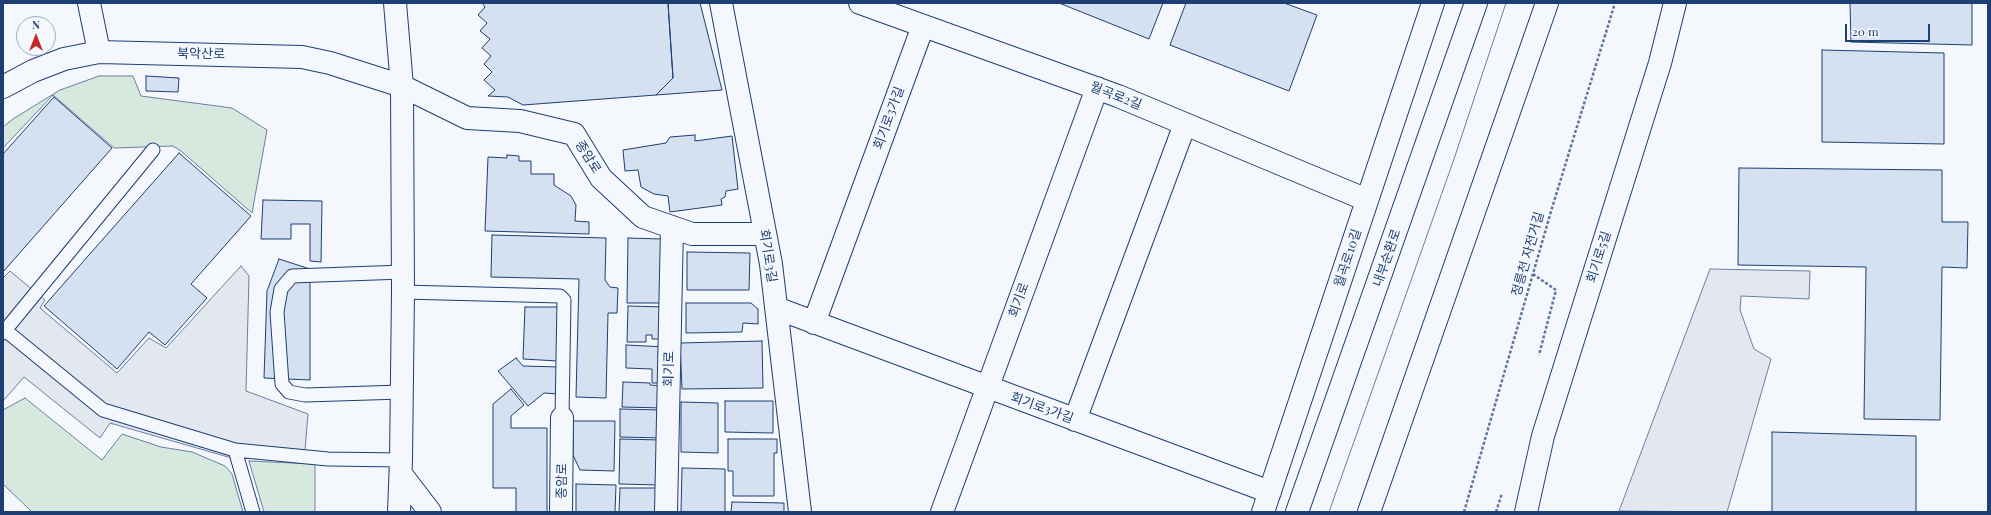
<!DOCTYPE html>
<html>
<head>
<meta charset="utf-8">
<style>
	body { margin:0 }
	#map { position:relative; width:1991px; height:515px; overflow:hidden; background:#f4f7fb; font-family:"Playfair Display",serif }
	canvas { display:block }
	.frame { position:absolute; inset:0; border:4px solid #1d3f73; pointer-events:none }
	.north { position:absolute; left:16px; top:16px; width:40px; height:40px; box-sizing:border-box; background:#f4f7fb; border:1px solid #9eadc5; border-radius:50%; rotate:0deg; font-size:11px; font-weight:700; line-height:16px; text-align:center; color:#1d3f73 }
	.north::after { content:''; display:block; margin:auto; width:14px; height:18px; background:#c62828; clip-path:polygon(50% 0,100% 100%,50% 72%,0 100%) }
	.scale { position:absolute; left:1845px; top:24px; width:85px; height:18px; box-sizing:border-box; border:2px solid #1d3f73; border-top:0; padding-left:5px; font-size:12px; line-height:14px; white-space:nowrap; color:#1d3f73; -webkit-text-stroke:3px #f4f7fb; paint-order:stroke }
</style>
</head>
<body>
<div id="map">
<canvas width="1991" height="515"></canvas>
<div class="frame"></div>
<div class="north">N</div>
<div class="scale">20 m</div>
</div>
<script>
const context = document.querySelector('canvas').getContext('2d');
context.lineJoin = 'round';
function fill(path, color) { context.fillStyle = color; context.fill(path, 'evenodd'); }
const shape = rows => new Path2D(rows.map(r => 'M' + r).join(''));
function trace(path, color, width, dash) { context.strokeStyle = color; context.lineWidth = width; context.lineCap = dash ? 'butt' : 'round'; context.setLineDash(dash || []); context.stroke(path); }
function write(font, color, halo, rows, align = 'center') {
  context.font = font + ' "Playfair Display","Noto Sans KR",serif'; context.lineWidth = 3; context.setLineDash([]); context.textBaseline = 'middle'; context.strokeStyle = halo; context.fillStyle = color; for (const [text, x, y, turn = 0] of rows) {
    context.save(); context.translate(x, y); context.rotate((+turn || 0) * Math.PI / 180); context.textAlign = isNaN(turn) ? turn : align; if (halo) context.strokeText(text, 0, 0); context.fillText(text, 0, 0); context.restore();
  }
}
const green = shape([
	[99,76,133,76,141,96,232,108,267,130,252,213,181,151,173,146,114,148,53,95,3,148,3,127,13,119,60,90,99,76],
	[25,398,102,460,122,434,161,447,192,452,225,466,232,474,243,512,32,512,3,484,3,410,25,398],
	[249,461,315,464,315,512,264,512,249,461]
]);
fill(green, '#d7e8df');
trace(green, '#687fa3', 1);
const parking = shape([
	[241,266,249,276,246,391,308,414,304,462,228,457,110,423,100,438,24,377,3,401,3,278,10,271,45,300,40,308,117,373,149,338,166,348,241,266],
	[1710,269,1810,271,1809,299,1741,296,1740,310,1754,349,1771,359,1727,512,1619,511,1710,269]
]);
fill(parking, '#e3e8f0');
trace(parking, '#687fa3', 1);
const pier = shape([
	[1506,3,1541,3,1368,512,1329,512,1454,159,1506,3]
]);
fill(pier, '#f4f7fb');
trace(pier, '#687fa3', 1);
const building = shape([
	[482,3,668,3,673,78,656,95,523,105,508,97,488,96,495,90,484,80,492,72,484,64,491,56,482,48,490,39,480,31,487,23,478,15,485,7,482,3],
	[668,3,700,3,722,90,656,95,673,78,668,3],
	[1059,3,1163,3,1149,39,1059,3],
	[1186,3,1284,3,1317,15,1289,91,1170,45,1186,3],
	[1850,3,1972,3,1972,45,1851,42,1850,3],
	[1822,50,1944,53,1944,144,1822,142,1822,50],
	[146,76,179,78,178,92,146,91,146,76],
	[54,97,112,148,3,272,3,154,54,97],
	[695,135,695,141,732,136,738,189,726,191,725,197,721,199,722,205,670,212,668,196,654,194,641,187,638,170,625,171,623,150,666,143,670,137,695,135],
	[179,153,251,216,191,284,207,298,165,345,149,332,117,369,44,306,179,153],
	[507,155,519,156,519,161,531,161,531,174,554,174,554,185,571,196,576,205,575,221,589,222,589,234,485,231,488,157,507,158,507,155],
	[1739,168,1942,170,1942,222,1968,222,1967,268,1942,267,1940,420,1864,419,1866,267,1738,265,1739,168],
	[263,200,322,201,321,262,310,261,310,224,291,224,291,239,261,239,263,200],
	[492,235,606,238,605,280,610,287,618,288,617,313,608,313,606,398,576,397,579,279,491,277,492,235],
	[628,238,662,239,661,303,627,303,628,238],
	[687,252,750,253,749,290,687,290,687,252],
	[279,259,310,269,310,380,264,378,267,291,279,259],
	[686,303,751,303,758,309,758,324,743,323,742,332,686,333,686,303],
	[628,306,666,307,665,339,652,339,652,335,646,335,646,342,627,342,628,306],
	[525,307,558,307,558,361,523,359,525,307],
	[762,341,763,388,682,389,680,343,762,341],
	[626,345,666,347,664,383,652,383,652,369,626,368,626,345],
	[516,358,523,366,560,367,559,394,544,393,528,406,498,371,516,358],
	[623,382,650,383,650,385,664,386,664,408,622,407,623,382],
	[511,389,524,405,511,416,511,428,547,428,547,512,516,512,516,488,493,488,493,404,511,389],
	[725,401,773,401,773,433,725,432,725,401],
	[681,402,718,403,718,453,681,452,681,402],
	[620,409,662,410,661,438,620,437,620,409],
	[573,421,615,421,614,471,580,470,573,455,573,421],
	[1772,432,1916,436,1916,512,1772,512,1772,432],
	[620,439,661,440,660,485,619,484,620,439],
	[728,439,777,439,777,453,774,453,774,496,733,496,733,471,728,471,728,439],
	[682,468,725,469,725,512,681,512,682,468],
	[576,484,616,485,615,512,576,512,576,484],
	[620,488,657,488,656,512,619,512,620,488],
	[732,502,784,503,784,512,731,512,732,502]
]);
fill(building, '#d5e0f0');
trace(building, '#1d3f73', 1);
const lane = shape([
	[403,292,560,296,564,300,562,418],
	[5,330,103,410,235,450,328,459,401,460],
	[3,333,153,150],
	[402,392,305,395,289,392,282,384,277,312,281,289,292,276,403,272],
	[235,450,253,512]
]);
const street = shape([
	[89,3,99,52],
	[721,3,771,264,800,512],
	[860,3,1118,96,1367,200],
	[402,86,467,118,520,121,574,134,601,178,643,217,692,234,765,234],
	[776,308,1270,492],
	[814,323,923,26],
	[1075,420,1185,124],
	[561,512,562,418],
	[666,512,672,227],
	[942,512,1097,88],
	[1263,512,1433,3]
]);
const secondary = shape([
	[3,87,33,71,64,59,99,52,302,57,330,63,402,86],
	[1526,512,1543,436,1660,63,1675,3]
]);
const primary = shape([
	[395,3,402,86,403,292,401,460,399,512],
	[401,474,430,512]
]);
const highway = shape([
	[1297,512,1476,3],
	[1369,512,1547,3]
]);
trace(lane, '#1d3f73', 15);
trace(street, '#1d3f73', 24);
trace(secondary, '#1d3f73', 24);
trace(primary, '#1d3f73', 24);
trace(highway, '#1d3f73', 24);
trace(shape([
	[1533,274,1556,290,1539,355],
	[1464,512,1552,208,1615,3],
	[1496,512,1502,493]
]), '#5e769c', 2.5, [3, 2]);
trace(lane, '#f4f7fb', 13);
trace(street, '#f4f7fb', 22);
trace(secondary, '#f4f7fb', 22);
trace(primary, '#f4f7fb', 22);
trace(highway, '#f4f7fb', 22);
write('13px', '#1d3f73', '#f4f7fb', [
	["북악산로",201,54,1],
	["월곡로2길",1116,96,21],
	["회기로3가길",889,118,-70],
	["종암로",588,157,58],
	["정릉천 자전거길",1528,254,-74],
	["회기로3길",768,256,81],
	["회기로5길",1599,257,-73],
	["월곡로10길",1348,258,-72],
	["내부순환로",1387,258,-71],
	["회기로",1019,300,-70],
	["회기로",669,369,-89],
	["회기로3가길",1042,408,20],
	["종암로",562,481,-89]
]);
</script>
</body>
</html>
